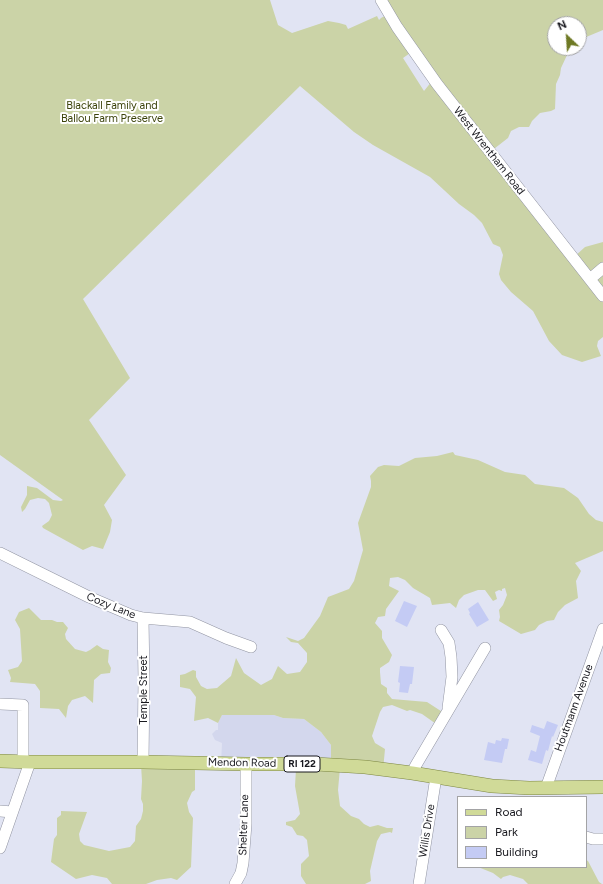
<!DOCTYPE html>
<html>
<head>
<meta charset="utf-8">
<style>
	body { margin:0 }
	#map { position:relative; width:603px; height:884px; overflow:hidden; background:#e1e4f3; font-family:Figtree,sans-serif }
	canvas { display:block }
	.legend { position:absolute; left:457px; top:796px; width:130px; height:72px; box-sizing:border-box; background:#fff; border:1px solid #a3a3a5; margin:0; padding:5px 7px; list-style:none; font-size:12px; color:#19191f }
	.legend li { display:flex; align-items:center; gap:8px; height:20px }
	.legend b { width:20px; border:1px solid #a3a3a5 }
	.north { position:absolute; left:547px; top:16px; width:40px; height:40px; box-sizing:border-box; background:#fff; border:1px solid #a3a3a5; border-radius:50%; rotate:335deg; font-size:11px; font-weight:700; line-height:16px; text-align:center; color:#19191f }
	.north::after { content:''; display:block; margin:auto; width:14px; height:18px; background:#6e7924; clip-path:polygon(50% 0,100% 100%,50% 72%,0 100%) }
</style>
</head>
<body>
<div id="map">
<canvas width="603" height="884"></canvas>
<ul class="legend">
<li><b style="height:5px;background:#d0da98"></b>Road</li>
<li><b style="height:11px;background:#cbd3a7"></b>Park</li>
<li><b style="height:11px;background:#c4cbf4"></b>Building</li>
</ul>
<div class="north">N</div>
</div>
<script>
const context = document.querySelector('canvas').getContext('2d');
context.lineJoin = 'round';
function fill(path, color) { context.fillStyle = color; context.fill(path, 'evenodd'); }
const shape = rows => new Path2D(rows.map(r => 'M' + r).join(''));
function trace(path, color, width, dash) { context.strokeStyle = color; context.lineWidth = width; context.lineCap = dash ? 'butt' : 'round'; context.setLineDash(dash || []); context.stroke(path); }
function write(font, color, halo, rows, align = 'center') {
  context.font = font + ' Figtree,sans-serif'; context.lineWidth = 4; context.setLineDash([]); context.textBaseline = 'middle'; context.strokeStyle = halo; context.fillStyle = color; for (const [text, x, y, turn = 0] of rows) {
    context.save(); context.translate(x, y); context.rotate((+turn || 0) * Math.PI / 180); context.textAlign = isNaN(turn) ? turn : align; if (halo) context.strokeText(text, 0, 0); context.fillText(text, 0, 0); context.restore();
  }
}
fill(shape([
	[222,715,274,715,283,718,304,719,321,732,331,745,331,766,221,764,222,743,215,740,212,734,216,730,218,730,218,723]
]), '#d3d7ed');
fill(shape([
	[0,0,270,0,278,25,292,33,328,21,339,23,346,25,348,29,377,16,379,20,381,18,388,14,381,0,603,0,603,30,579,40,579,24,555,24,555,48,571,48,568,53,561,68,560,75,556,84,555,109,551,111,540,113,532,121,529,127,519,127,511,131,508,138,490,152,574,257,585,247,603,242,603,337,598,341,597,346,601,356,582,362,562,355,549,341,533,311,511,292,501,280,499,274,503,255,500,247,493,244,482,223,474,215,459,204,430,177,373,145,354,132,300,86,83,299,130,378,89,420,126,475,104,505,112,520,110,532,103,549,92,546,83,550,43,528,42,526,49,521,52,515,49,503,45,499,38,498,30,500,25,509,22,512,21,507,27,495,27,486,37,488,53,500,61,501,63,500,0,455],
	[413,51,432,81,424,91,403,58],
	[453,452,455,455,478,460,505,472,525,475,535,484,564,488,578,498,589,514,596,520,603,522,603,551,575,563,581,571,576,581,578,598,565,605,558,612,554,620,547,621,539,625,535,630,521,634,499,621,500,617,499,610,503,605,507,595,505,588,502,589,502,591,499,590,495,592,497,599,493,601,485,590,478,590,464,595,459,600,456,608,450,603,432,605,430,598,413,588,405,580,398,577,390,578,389,586,399,591,386,609,385,616,378,617,375,623,382,631,382,638,392,655,389,662,380,668,380,672,381,684,387,688,387,693,392,699,427,702,447,715,439,726,422,714,410,710,407,711,392,705,383,707,380,712,372,736,375,743,385,749,383,770,340,768,338,790,340,806,351,816,359,819,364,824,370,827,378,825,387,828,393,828,392,833,390,832,381,834,377,841,370,871,371,881,365,884,306,884,301,876,301,864,309,856,307,840,303,836,297,835,292,827,286,825,286,822,295,820,300,814,295,786,296,769,331,766,331,745,321,732,304,719,283,718,274,715,222,715,218,723,208,718,194,721,196,697,190,689,180,687,180,675,185,674,193,670,196,671,196,677,201,686,207,689,217,688,231,676,236,658,244,673,261,685,272,679,278,666,287,674,300,672,307,662,307,653,298,643,291,642,286,637,298,641,304,638,320,616,328,597,349,589,354,581,363,550,358,523,371,487,371,481,370,476,378,467,384,465,399,466,415,458,437,456],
	[29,608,41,620,52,620,57,622,63,622,68,628,65,634,66,639,75,649,86,652,90,650,97,645,103,649,109,650,108,662,111,668,110,673,101,674,94,680,93,703,85,696,72,700,68,706,66,718,59,709,40,708,40,691,35,684,10,682,11,678,8,670,18,667,22,661,20,629,15,620,19,612],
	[141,765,195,765,195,790,192,792,187,803,189,812,193,818,191,867,177,880,171,878,157,880,146,884,112,884,107,878,92,875,76,879,51,862,54,839,57,835,57,818,61,815,61,811,87,812,79,834,80,841,84,845,109,851,130,847,135,841,136,826,141,819,143,811,143,804,141,799,142,781],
	[586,860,588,861,599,882,602,884,528,884,523,879,510,875,503,877,501,879,493,873,478,867,578,867,580,868,581,867,586,867]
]), '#cbd3a7');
fill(shape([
	[404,601,417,606,407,627,395,621],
	[478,602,489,620,477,627,469,614,470,613,468,609],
	[400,666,414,667,412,684,410,684,408,693,399,692,400,683,398,682],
	[547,721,558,725,553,737,552,736,548,751,546,750,542,764,528,760,531,750,536,752,540,736,530,732,532,725,544,729],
	[502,738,509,739,507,749,505,749,502,763,484,760,488,742,495,744,496,740,501,741]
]), '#c4cbf4');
const minor = shape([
	[381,0,397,27,437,84,603,296],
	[590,279,603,268],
	[0,553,89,597,131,615,143,618,190,622,226,638,251,647],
	[441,630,449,643,451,657,452,677,448,708],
	[0,704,23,705,23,762],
	[143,762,144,680,143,618],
	[412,773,416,765,485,648],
	[546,788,603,629],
	[0,811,12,812],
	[586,837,593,839,603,839],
	[0,848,30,762],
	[235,884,241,873,243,863,246,824,246,764],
	[419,884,436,777]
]);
const major = shape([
	[0,761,30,762,143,762,246,764,316,764,365,767,412,773,492,786,529,788,603,787]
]);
trace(minor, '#9194a2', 12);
trace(major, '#7c8641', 14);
trace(minor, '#fff', 11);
trace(major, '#d0da98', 13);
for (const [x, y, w] of [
	[302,764,36]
]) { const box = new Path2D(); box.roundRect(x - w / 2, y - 8, w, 16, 3); context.fillStyle = '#fff'; context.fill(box); trace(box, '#19191f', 1); }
write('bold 10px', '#19191f', null, [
	["RI 122",302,764]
]);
write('11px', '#3b420a', '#fff', [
	["Blackall Family and",112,106],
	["Ballou Farm Preserve",112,119]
]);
write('11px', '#19191f', '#fff', [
	["West Wrentham Road",489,151,52],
	["Cozy Lane",111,606,22],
	["Temple Street",144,690,-90],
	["Houtmann Avenue",574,708,-70],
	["Mendon Road",242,763,1],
	["Shelter Lane",244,825,-88],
	["Willis Drive",427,831,-81]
]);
</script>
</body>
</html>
